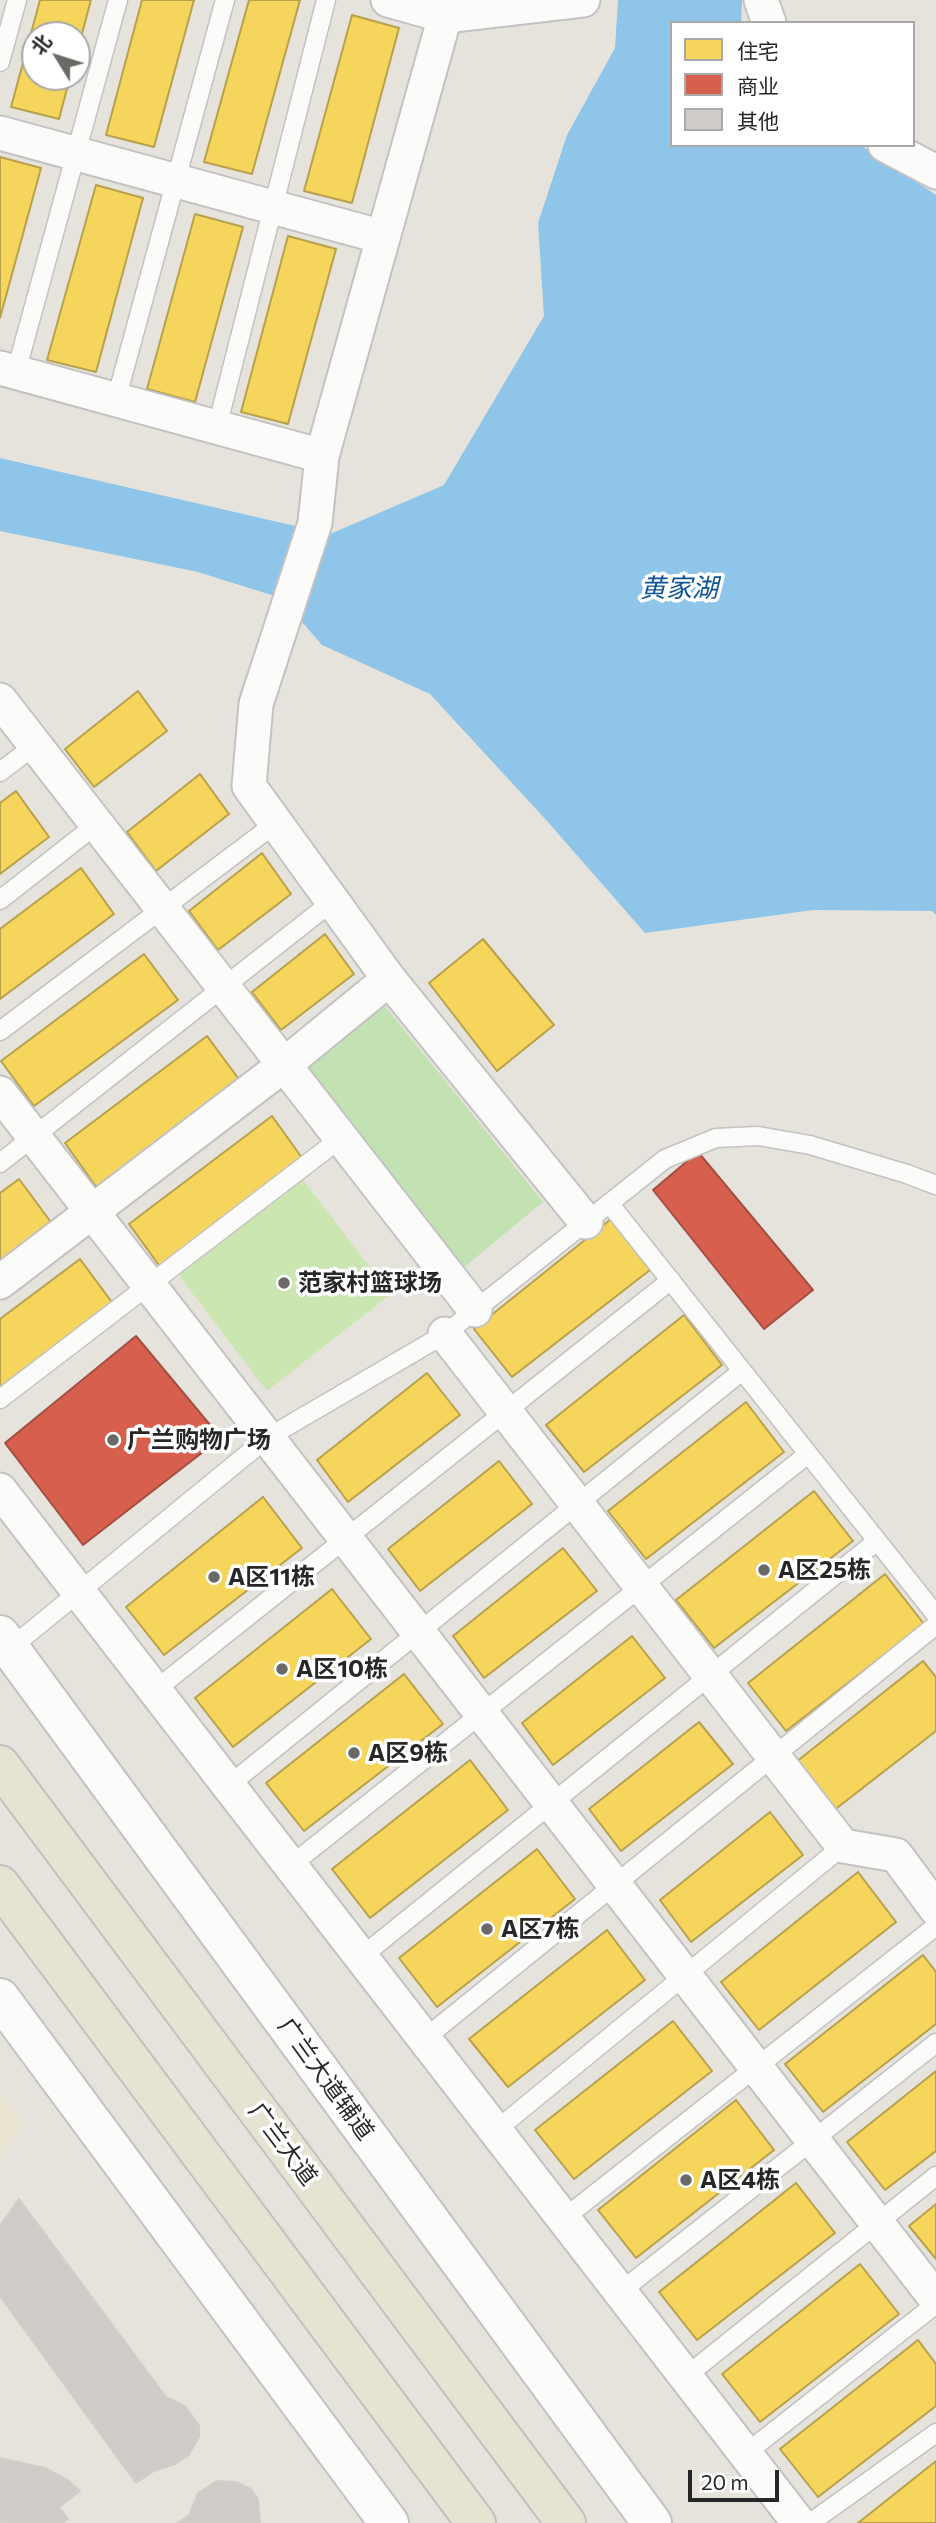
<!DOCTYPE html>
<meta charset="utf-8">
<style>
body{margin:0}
#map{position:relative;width:936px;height:2523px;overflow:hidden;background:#e6e3dc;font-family:Commissioner,"Noto Sans SC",sans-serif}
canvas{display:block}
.legend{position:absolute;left:670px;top:21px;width:245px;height:126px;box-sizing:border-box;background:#fff;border:2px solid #a9a9a9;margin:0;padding:9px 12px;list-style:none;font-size:21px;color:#272727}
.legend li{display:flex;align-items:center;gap:14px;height:35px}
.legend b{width:35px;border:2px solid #a9a9a9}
.north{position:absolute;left:21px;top:21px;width:70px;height:70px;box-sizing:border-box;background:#fff;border:2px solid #a9a9a9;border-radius:50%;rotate:308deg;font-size:19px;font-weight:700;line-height:28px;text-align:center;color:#272727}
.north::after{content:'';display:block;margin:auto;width:24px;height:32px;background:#6a6966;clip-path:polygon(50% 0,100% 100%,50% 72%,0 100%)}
.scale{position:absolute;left:688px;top:2470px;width:91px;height:32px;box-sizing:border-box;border:4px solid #272727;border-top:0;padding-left:9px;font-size:21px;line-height:24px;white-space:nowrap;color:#272727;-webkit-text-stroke:5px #fff;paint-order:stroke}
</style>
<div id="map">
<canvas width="936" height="2523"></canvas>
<ul class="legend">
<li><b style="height:19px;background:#f6d55c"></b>住宅</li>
<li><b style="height:19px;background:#d6604d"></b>商业</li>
<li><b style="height:19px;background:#cfccc7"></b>其他</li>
</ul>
<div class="north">北</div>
<div class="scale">20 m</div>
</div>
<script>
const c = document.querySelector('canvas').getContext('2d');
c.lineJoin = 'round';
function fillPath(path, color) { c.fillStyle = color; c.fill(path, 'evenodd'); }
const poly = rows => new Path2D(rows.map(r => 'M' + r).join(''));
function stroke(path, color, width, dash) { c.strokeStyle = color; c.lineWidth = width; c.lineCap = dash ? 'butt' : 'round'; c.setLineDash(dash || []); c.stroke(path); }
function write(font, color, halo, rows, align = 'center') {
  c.font = font + ' Commissioner,"Noto Sans SC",sans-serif'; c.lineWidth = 7; c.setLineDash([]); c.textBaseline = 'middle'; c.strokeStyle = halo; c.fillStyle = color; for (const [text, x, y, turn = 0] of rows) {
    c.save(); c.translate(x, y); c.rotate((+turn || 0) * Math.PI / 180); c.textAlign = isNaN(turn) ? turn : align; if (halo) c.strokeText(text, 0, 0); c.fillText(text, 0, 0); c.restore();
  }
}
const education = poly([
 [0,2091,24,2123,0,2160]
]);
const green = poly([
 [384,1005,543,1202,457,1273,303,1073]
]);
const pitch = poly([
 [299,1175,391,1294,267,1391,176,1272]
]);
const water = poly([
 [618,0,742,0,741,23,672,23,672,145,860,145,936,195,936,915,932,911,813,910,645,933,547,821,430,694,322,645,281,598,198,572,0,531,0,458,330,534,444,485,544,316,538,223,567,135,615,48]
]);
const homes = poly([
 [40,0,91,0,77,52,77,35,35,35,35,77,70,77,59,119,11,107,40,0],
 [142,0,194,0,154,147,106,135,142,0],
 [249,0,300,0,252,174,204,162,249,0],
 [352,15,399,28,352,203,304,191,352,15],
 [0,157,41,168,0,318,0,157],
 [96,185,143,198,96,372,47,360,96,185],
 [195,214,243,227,195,402,147,389,195,214],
 [288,236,336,249,288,424,241,412,288,236],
 [138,691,167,731,94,787,65,749,138,691],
 [200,774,229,814,156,871,127,832,200,774],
 [16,791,49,837,0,874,0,803,16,791],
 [262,853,291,894,218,950,189,911,262,853],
 [81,868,114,914,0,999,0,929,81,868],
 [325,934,354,974,281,1030,252,992,325,934],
 [483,939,554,1025,497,1071,429,983,483,939],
 [144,954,178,1000,34,1106,1,1061,144,954],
 [207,1036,241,1082,97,1188,65,1143,207,1036],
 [272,1116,305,1162,161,1268,129,1224,272,1116],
 [19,1179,53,1225,0,1264,0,1193,19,1179],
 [611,1219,650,1270,512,1377,474,1329,611,1219],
 [80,1259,114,1305,0,1389,0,1319,80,1259],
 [684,1315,722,1365,584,1472,546,1425,684,1315],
 [427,1373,460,1415,348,1502,317,1460,427,1373],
 [746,1402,784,1452,646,1559,608,1511,746,1402],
 [499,1461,532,1504,420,1591,388,1549,499,1461],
 [814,1491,853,1541,714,1648,676,1600,814,1491],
 [263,1497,302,1548,164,1655,126,1607,263,1497],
 [563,1548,597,1591,484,1678,453,1636,563,1548],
 [885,1574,924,1624,786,1731,748,1683,885,1574],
 [332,1589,371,1639,233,1747,195,1698,332,1589],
 [632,1636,665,1678,553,1765,522,1723,632,1636],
 [923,1661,936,1677,936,1731,824,1818,786,1770,923,1661],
 [404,1674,443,1724,304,1831,266,1783,404,1674],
 [699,1722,733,1764,621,1851,589,1809,699,1722],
 [470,1760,508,1810,370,1918,332,1869,470,1760],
 [770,1812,803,1855,691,1942,660,1900,770,1812],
 [537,1849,575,1899,437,2007,399,1958,537,1849],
 [858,1872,896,1922,759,2030,721,1982,858,1872],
 [607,1930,645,1980,508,2087,469,2039,607,1930],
 [923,1955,936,1972,936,2024,823,2112,785,2064,923,1955],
 [673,2021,712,2071,574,2179,535,2130,673,2021],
 [936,2071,936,2151,885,2190,847,2142,936,2071],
 [736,2100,774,2150,636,2258,598,2210,736,2100],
 [796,2183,835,2233,697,2340,659,2292,796,2183],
 [936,2204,936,2259,909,2226,936,2204],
 [860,2264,899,2314,760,2422,722,2374,860,2264],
 [918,2340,936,2364,936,2406,818,2497,780,2449,918,2340],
 [936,2461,936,2523,858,2523,936,2461]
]);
const shops = poly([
 [698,1152,813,1290,764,1329,653,1190,698,1152],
 [136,1336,221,1438,83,1545,5,1443,136,1336]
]);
const building = poly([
 [19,2199,166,2397,185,2406,199,2425,199,2437,188,2456,175,2464,154,2471,136,2483,0,2296,0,2226,19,2199],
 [0,2458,45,2468,69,2481,80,2491,59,2507,68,2519,62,2523,0,2523,0,2458],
 [217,2481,236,2482,251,2489,258,2499,260,2523,177,2523,189,2515,198,2493,217,2481]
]);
const lane = poly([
 [0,62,17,0],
 [16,372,118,0],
 [116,400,225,0],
 [217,427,326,0],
 [0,772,35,745],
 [0,900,97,824],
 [0,1031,276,823],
 [0,1163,333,901],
 [609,1203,936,1615],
 [0,1399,341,1138],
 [7,1651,267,1438,445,1334,665,1159,716,1138,758,1136,810,1145,907,1174,936,1185],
 [154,1691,671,1280],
 [228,1786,742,1371],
 [290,1866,808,1454],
 [361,1957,877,1541],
 [424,2039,936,1625],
 [495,2131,843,1846],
 [563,2219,936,1926],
 [620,2292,936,2043],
 [685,2377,936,2176],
 [745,2454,936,2304],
 [810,2523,936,2433]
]);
const street = poly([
 [442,0,445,16,583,0],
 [761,0,769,23],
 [0,133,383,237],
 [885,145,936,172],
 [0,368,322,456,445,16,388,0],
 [322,456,315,523,256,704,249,786,389,979,586,1222],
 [0,700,475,1310],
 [0,1093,936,2299],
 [0,1282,284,1065,389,979],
 [445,1334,843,1846,896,1855,936,1909],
 [0,1490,799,2523]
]);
const secondary = poly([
 [0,1635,652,2523],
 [0,1998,389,2523]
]);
const primary = poly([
 [0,1765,566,2523],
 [0,1885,476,2523]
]);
const markers = [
 [284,1283,7,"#6a6966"],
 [113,1440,7,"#6a6966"],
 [764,1570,7,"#6a6966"],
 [214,1577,7,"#6a6966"],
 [282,1669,7,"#6a6966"],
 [354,1753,7,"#6a6966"],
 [487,1929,7,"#6a6966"],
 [686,2180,7,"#6a6966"]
];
const poiNames = [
 ["范家村篮球场",298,1283],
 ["广兰购物广场",127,1440],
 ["A区25栋",778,1570],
 ["A区11栋",228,1577],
 ["A区10栋",296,1669],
 ["A区9栋",368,1753],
 ["A区7栋",501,1929],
 ["A区4栋",700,2180]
];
const streetNames = [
 ["广兰大道辅道",326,2079,54],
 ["广兰大道",283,2144,53]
];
const waterNames = [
 ["黄家湖",679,588]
];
fillPath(education, '#e9e4d0');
fillPath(green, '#c2e2b4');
fillPath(pitch, '#cce6b2');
fillPath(water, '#8fc5e8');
fillPath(homes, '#f6d55c');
stroke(homes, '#b8a14c', 2);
fillPath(shops, '#d6604d');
stroke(shops, '#a24f42', 2);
fillPath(building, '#cfccc7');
stroke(building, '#d1cec8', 2);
stroke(lane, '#c3c2c2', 21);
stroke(street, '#c3c2c2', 37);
stroke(secondary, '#c3c2c2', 42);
stroke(primary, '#c3c1bf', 42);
stroke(lane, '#fbfbfa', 18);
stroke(street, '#fbfbfa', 33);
stroke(secondary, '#fbfbfa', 38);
stroke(primary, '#e5e3d2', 38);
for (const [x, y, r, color] of markers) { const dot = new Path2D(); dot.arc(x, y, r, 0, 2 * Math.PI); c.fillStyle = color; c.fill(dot); stroke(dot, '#fff', 2.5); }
write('bold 24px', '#272727', '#fff', poiNames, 'left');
write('24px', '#272727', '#fff', streetNames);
write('italic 26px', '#0e5494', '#fff', waterNames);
</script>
